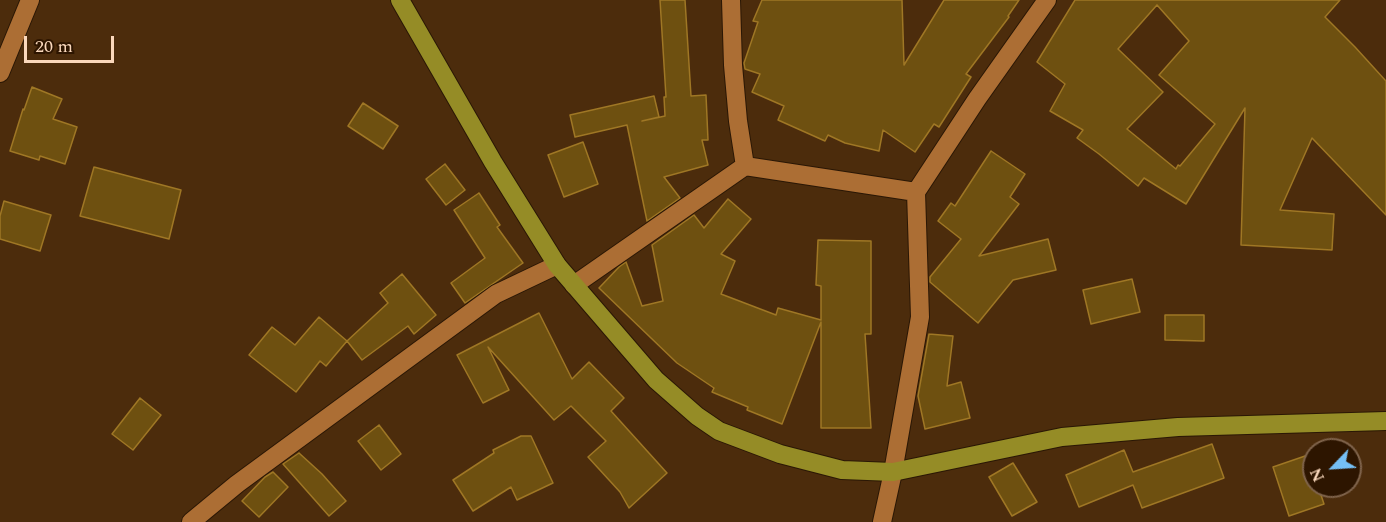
<!DOCTYPE html>
<style>
body{margin:0}
#map{position:relative;width:1386px;height:522px;overflow:hidden;background:#4c2c0c;font-family:Spectral,serif}
canvas{display:block}
.north{position:absolute;left:1302px;top:438px;width:60px;height:60px;box-sizing:border-box;background:#2d1500;border:2px solid #7f634b;border-radius:50%;rotate:245deg;font-size:16px;font-weight:700;line-height:24px;text-align:center;color:#fad8bc}
.north::after{content:'';display:block;margin:auto;width:21px;height:27px;background:#75c0f6;clip-path:polygon(50% 0,100% 100%,50% 72%,0 100%)}
.scale{position:absolute;left:24px;top:36px;width:90px;height:27px;box-sizing:border-box;border:3px solid #fad8bc;border-top:0;padding-left:8px;font-size:18px;line-height:21px;white-space:nowrap;color:#fad8bc;-webkit-text-stroke:4px #2d1500;paint-order:stroke}
</style>
<div id="map">
<canvas width="1386" height="522"></canvas>
<div class="north">N</div>
<div class="scale">20 m</div>
</div>
<script>
const c = document.querySelector('canvas').getContext('2d');
c.lineJoin = 'round';
function fillPath(path, color) { c.fillStyle = color; c.fill(path, 'evenodd'); }
const poly = rows => new Path2D(rows.map(r => 'M' + r).join(''));
function stroke(path, color, width, dash) { c.strokeStyle = color; c.lineWidth = width; c.lineCap = dash ? 'butt' : 'round'; c.setLineDash(dash || []); c.stroke(path); }
const building = poly([
 [660,0,685,0,691,96,706,95,708,140,702,140,708,165,664,177,680,198,647,221,627,125,575,137,570,115,654,96,659,117,642,121,665,116,664,97,666,97,660,0],
 [762,0,902,0,904,65,944,0,1019,0,1008,16,1009,17,966,74,971,77,939,127,934,124,915,152,883,130,879,151,845,143,828,135,825,141,778,120,784,106,752,92,760,74,745,69,744,63,758,22,753,21,762,0],
 [1075,0,1340,0,1325,17,1355,47,1386,81,1386,215,1312,138,1280,210,1334,214,1332,250,1241,245,1245,108,1186,204,1144,178,1138,186,1099,154,1077,138,1083,130,1050,111,1065,84,1037,62,1075,0],
 [1157,5,1189,41,1159,75,1215,124,1180,166,1178,165,1176,169,1127,129,1163,92,1118,49,1157,5],
 [32,87,62,99,53,119,77,127,65,164,40,156,39,160,10,151,23,109,24,110,32,87],
 [363,103,398,126,383,149,348,126,363,103],
 [583,142,598,184,564,197,548,155,583,142],
 [991,151,1025,174,1010,197,1019,204,979,256,1048,239,1056,270,1013,280,978,323,930,282,930,277,961,239,938,221,951,203,955,206,991,151],
 [445,164,465,190,446,205,426,179,445,164],
 [94,167,181,190,169,239,80,216,94,167],
 [479,193,500,225,497,227,523,263,465,303,451,283,485,258,454,210,479,193],
 [728,199,751,219,721,254,735,261,721,294,776,315,778,308,821,320,821,286,816,285,818,240,871,241,871,334,865,334,871,428,821,428,821,322,782,424,747,410,748,407,712,392,714,388,677,363,599,288,619,267,626,262,642,306,663,301,652,245,694,215,704,228,728,199],
 [4,201,51,215,40,251,0,239,0,216,4,201],
 [402,274,436,315,414,334,408,326,362,360,347,341,388,303,380,293,402,274],
 [1132,279,1140,312,1091,324,1083,290,1132,279],
 [539,313,572,379,589,362,624,398,611,411,667,473,629,508,620,492,588,457,606,441,571,406,554,420,488,347,509,390,483,403,457,355,539,313],
 [1165,315,1204,315,1204,341,1165,340,1165,315],
 [319,317,347,341,326,366,320,361,296,392,249,355,272,327,295,345,319,317],
 [929,334,953,336,947,386,961,382,970,418,925,429,918,396,929,334],
 [140,398,161,415,133,450,112,434,140,398],
 [379,425,401,454,381,470,358,441,379,425],
 [521,436,531,436,553,483,517,500,511,487,473,511,453,480,494,453,493,450,521,436],
 [1212,444,1224,478,1142,508,1133,485,1079,507,1066,475,1124,450,1133,472,1212,444],
 [299,453,322,474,346,501,329,516,283,464,299,453],
 [1308,455,1314,474,1314,486,1318,486,1324,504,1289,516,1273,467,1308,455],
 [1013,463,1037,502,1012,516,989,477,1013,463],
 [273,472,288,487,259,517,242,501,265,477,273,472]
]);
const minor = poly([
 [731,0,733,65,738,121,745,166,916,192],
 [0,73,30,0],
 [574,285,745,166],
 [191,522,237,484,496,294,557,265],
 [882,522,893,472,920,317,916,192,977,99,1047,0]
]);
const major = poly([
 [400,0,493,162,557,265,656,380,697,416,719,431,780,454,842,470,893,472,1062,437,1178,427,1386,421]
]);
fillPath(building, '#6e5010');
stroke(building, '#9f7725', 1.5);
stroke(minor, '#2a1705', 20);
stroke(major, '#2a1705', 20);
stroke(minor, '#ac6e34', 18);
stroke(major, '#958c26', 18);
</script>
